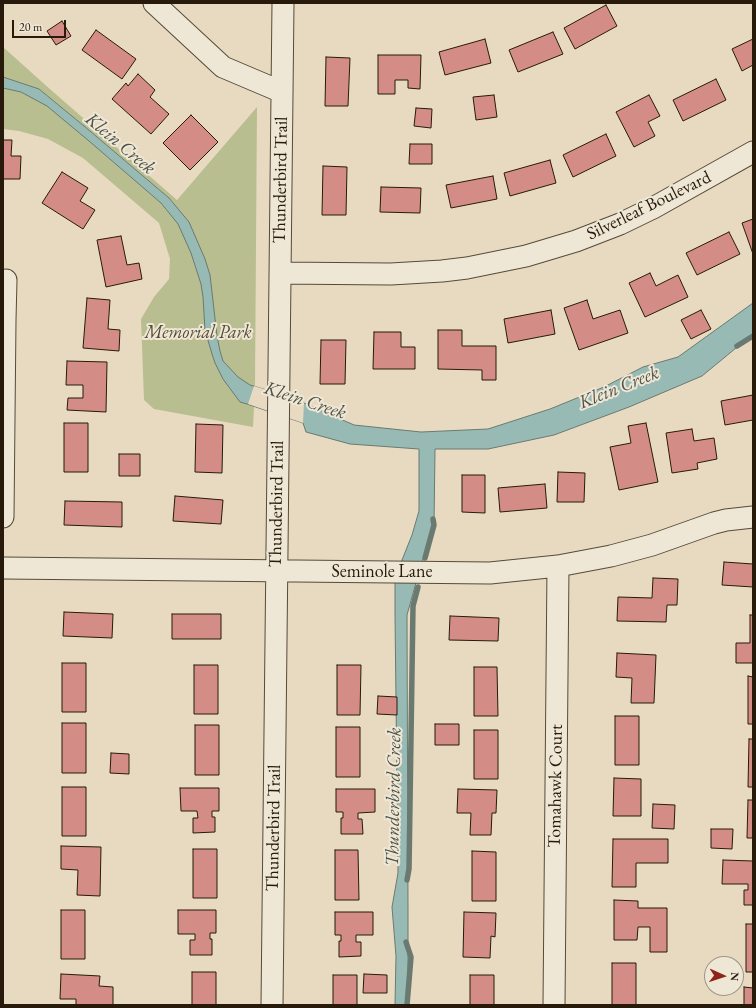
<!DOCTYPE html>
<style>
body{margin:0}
#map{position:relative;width:756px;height:1008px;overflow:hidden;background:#e7dac0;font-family:"EB Garamond",serif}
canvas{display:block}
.frame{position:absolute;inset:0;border:4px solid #271a0b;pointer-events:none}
.north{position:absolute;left:704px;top:956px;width:40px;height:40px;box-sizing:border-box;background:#efe7d6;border:1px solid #9f9585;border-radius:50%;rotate:93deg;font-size:11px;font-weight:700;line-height:16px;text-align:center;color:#271a0b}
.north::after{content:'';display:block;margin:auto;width:14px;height:18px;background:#8f2418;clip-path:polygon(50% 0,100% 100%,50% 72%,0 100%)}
.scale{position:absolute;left:12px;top:20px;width:54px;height:18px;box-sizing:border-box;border:2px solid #271a0b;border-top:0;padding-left:5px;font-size:12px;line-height:14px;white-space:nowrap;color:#271a0b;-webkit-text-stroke:3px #efe7d6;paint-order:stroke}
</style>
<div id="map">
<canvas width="756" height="1008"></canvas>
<div class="frame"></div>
<div class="north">N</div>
<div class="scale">20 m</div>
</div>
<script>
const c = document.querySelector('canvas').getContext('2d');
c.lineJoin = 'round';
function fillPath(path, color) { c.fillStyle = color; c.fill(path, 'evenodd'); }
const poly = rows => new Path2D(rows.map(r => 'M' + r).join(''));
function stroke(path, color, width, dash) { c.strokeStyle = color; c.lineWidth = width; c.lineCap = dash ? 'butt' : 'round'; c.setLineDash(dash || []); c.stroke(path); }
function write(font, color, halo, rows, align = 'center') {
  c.font = font + ' "EB Garamond",serif'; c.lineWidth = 4; c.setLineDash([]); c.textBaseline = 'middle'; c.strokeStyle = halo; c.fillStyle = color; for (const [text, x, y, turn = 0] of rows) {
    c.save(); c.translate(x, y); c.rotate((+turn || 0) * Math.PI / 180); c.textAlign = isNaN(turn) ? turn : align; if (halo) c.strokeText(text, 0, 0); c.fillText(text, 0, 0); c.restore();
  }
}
const green = poly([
 [3,47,51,90,177,200,257,107,255,385,253,427,154,409,144,400,141,319,154,297,169,279,170,259,159,223,83,158,48,139,19,131,3,129,3,88,21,92,47,105,136,181,161,203,167,211,174,204,169,198,84,126,39,89,3,77]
]);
const water = poly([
 [3,77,39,89,84,126,169,198,189,222,205,259,210,275,217,336,220,351,223,361,238,377,250,385,280,394,304,403,354,425,421,432,488,429,550,409,604,387,643,367,678,357,753,303,753,334,702,376,629,407,554,435,488,449,435,449,434,525,419,572,407,615,408,908,408,1005,395,1005,396,956,392,907,398,873,395,615,395,583,402,560,412,535,419,511,419,449,350,444,306,432,303,423,247,404,240,402,223,379,215,363,212,354,205,330,203,297,201,284,191,253,178,224,161,203,89,141,47,106,21,92,3,88,3,77]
]);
const pier = poly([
 [254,386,280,394,304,403,303,423,248,404]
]);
const stream = poly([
 [737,346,753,336],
 [425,558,434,525,433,519],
 [407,880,409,869,413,606,418,587],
 [406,942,411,957,407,1005]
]);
const building = poly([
 [606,5,617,26,575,49,564,28,606,5],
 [62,21,71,36,56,45,47,31,62,21],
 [96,30,136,59,122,79,82,50,96,30],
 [553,32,563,54,518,72,509,50,553,32],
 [485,39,491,63,445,75,439,52,485,39],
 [753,39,753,65,742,71,732,49,753,39],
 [378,55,421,55,420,89,408,88,408,80,395,80,395,94,378,94,378,55],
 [326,57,350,58,348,106,325,106,326,57],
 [138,74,155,90,150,97,169,114,151,134,112,99,126,83,128,86,138,74],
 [716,79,726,100,683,121,673,100,716,79],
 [494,95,497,117,476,120,473,97,494,95],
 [649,95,660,116,648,122,655,136,634,147,616,112,649,95],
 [416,108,432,109,431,128,414,126,416,108],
 [191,115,218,142,190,170,163,143,191,115],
 [606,134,616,156,573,177,563,155,606,134],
 [3,140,12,140,11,156,21,156,20,179,3,179,3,140],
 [410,144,432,144,432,164,409,164,410,144],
 [550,160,556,183,510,196,504,173,550,160],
 [323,166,347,167,346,215,322,215,323,166],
 [62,172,88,188,80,201,95,210,83,229,42,203,62,172],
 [493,176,497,199,451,208,446,185,493,176],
 [381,187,421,188,420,213,380,212,381,187],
 [753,219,753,254,742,223,753,219],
 [729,232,740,254,697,275,686,253,729,232],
 [121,236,127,265,139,263,142,279,106,287,97,240,121,236],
 [650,273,656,286,678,275,688,297,645,317,629,283,650,273],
 [87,298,110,300,108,329,120,330,119,351,83,348,87,298],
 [587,300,593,319,620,310,628,333,579,350,564,308,587,300],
 [551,310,555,334,508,343,504,319,551,310],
 [701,310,711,329,691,339,681,320,701,310],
 [438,330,462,330,462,346,496,346,496,380,482,380,482,370,438,369,438,330],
 [374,332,401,332,401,347,415,347,415,369,373,369,374,332],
 [321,340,346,340,345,384,320,384,321,340],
 [67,361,107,362,106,412,67,410,68,398,83,398,83,385,66,385,67,361],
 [753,395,753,420,725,425,721,401,753,395],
 [64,423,88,423,88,472,64,472,64,423],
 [646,423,658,482,619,490,610,447,631,443,628,426,646,423],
 [196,424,223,425,222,473,195,472,196,424],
 [692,429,694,441,714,438,717,459,697,463,698,469,672,473,666,433,692,429],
 [119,454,140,454,140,476,119,476,119,454],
 [558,472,585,473,584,502,557,502,558,472],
 [462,475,485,475,485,513,462,512,462,475],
 [545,484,547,508,500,512,498,488,545,484],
 [175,496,223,500,221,524,173,521,175,496],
 [65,501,122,502,122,527,64,525,65,501],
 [724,562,753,564,753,587,722,585,724,562],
 [653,578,678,579,677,605,667,605,666,622,617,621,618,597,652,598,653,578],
 [64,612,113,614,112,638,63,636,64,612],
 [172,614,221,614,221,639,172,639,172,614],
 [750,615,753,615,753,663,736,663,736,643,750,643,750,615],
 [450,616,499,618,498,641,449,640,450,616],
 [617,653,656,655,654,703,631,703,632,678,616,677,617,653],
 [62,663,86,663,86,712,62,712,62,663],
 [194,665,218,665,218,714,194,714,194,665],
 [337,665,361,665,360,715,337,715,337,665],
 [474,667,497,667,498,716,474,716,474,667],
 [748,676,753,677,753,724,748,724,748,676],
 [378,696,397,697,397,715,377,714,378,696],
 [615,716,639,716,639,765,615,765,615,716],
 [62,723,86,723,86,773,62,773,62,723],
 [435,724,459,724,459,745,435,745,435,724],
 [195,725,219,725,219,775,195,775,195,725],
 [336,727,360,727,360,777,336,777,336,727],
 [474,730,498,730,498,779,474,779,474,730],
 [749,739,753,739,753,787,748,787,749,739],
 [111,753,129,754,129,774,110,773,111,753],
 [614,778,641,779,641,816,613,816,614,778],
 [62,787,86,787,86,836,62,836,62,787],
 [180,788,219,788,219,811,212,811,212,817,215,817,215,832,193,833,193,818,198,818,197,811,181,811,180,788],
 [336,789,375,789,375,812,358,813,358,819,362,819,363,834,341,834,341,818,343,818,343,812,336,812,336,789],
 [458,789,497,790,496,813,492,813,491,835,470,835,471,813,457,813,458,789],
 [748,800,753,800,753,838,747,838,748,800],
 [653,804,675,805,674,829,652,828,653,804],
 [711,829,733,829,732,849,711,848,711,829],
 [613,839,668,839,668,863,636,863,636,887,612,887,613,839],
 [61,846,101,847,100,896,77,895,78,870,61,869,61,846],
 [193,849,217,849,217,898,193,898,193,849],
 [335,850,358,850,359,900,335,900,335,850],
 [472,851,496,852,496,901,472,901,472,851],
 [723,860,753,861,753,905,744,905,744,890,748,890,748,884,722,884,723,860],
 [614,900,638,901,638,908,667,908,667,952,650,952,650,927,638,927,637,940,614,940,614,900],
 [61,910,85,910,85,959,61,959,61,910],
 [178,910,216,910,216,933,210,933,210,939,212,939,212,955,190,955,190,940,195,940,195,934,178,934,178,910],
 [335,912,373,912,373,935,356,935,356,942,361,942,361,956,339,957,339,941,341,941,341,935,335,935,335,912],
 [464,912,496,913,495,937,491,936,490,958,463,957,464,912],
 [746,924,753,924,753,972,746,972,746,924],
 [612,963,636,963,636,1005,612,1005,612,963],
 [192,972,216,972,216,1005,192,1005,192,972],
 [61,974,100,976,99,986,113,987,113,1005,76,1005,76,999,60,999,61,974],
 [364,974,387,975,387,993,363,993,364,974],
 [333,975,357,975,357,1005,333,1005,333,975],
 [470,975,494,975,494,1005,470,1005,470,975],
 [744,987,753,988,753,1005,744,1005,744,987]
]);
const street = poly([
 [154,3,223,67,282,92],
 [280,273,391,274,442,271,467,268,526,256,576,241,620,224,653,208,753,152],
 [3,517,5,320,6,280],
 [3,568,490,573,558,566,611,556,652,545,714,523,726,520,753,517],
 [272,1005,283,3],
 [554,1005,558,566]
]);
const streetNames = [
 ["Thunderbird Trail",281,180,-89],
 ["Silverleaf Boulevard",649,206,-26],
 ["Thunderbird Trail",277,504,-89],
 ["Seminole Lane",382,572],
 ["Tomahawk Court",556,786,-89],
 ["Thunderbird Trail",274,828,-89]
];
const parkNames = [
 ["Memorial Park",198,333]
];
const waterNames = [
 ["Klein Creek",120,144,40],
 ["Klein Creek",619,388,-22],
 ["Klein Creek",305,401,18],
 ["Thunderbird Creek",394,797,-89]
];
fillPath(green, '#b9be90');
fillPath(water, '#97bab4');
stroke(water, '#6a7a70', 1);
fillPath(pier, '#e7dac0');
stroke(stream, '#6a7a70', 5.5);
fillPath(building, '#d38d86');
stroke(building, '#271a0b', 1);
stroke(street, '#574a38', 23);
stroke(street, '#efe7d6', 21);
write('18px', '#271a0b', '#efe7d6', streetNames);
write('italic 18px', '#534b33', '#efe7d6', parkNames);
write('italic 19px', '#4e5246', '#efe7d6', waterNames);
</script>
